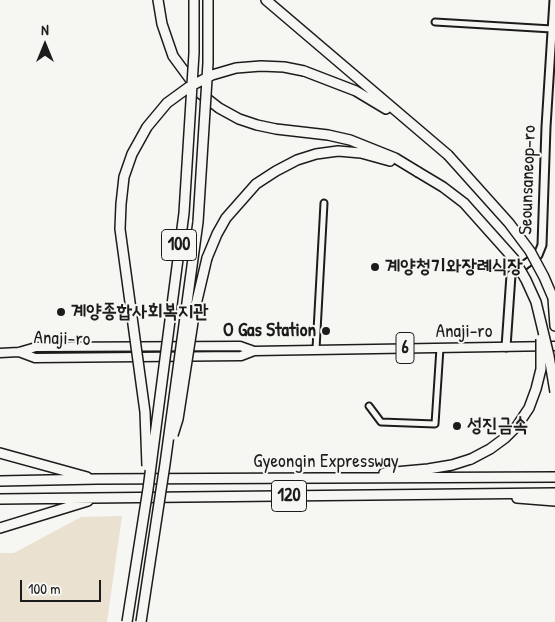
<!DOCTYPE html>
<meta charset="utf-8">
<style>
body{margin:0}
#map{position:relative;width:555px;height:622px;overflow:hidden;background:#f6f6f2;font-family:"Patrick Hand",sans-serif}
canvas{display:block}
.north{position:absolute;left:20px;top:20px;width:50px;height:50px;-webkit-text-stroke:4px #f6f6f2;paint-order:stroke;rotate:0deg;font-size:14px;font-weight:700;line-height:20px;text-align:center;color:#1c1c1c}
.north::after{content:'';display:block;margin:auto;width:18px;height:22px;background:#1c1c1c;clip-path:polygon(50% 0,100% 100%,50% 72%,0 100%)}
.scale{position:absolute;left:20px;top:580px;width:81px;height:22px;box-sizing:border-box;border:2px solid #1c1c1c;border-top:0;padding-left:6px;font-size:15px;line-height:18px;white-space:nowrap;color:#1c1c1c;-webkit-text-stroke:4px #f6f6f2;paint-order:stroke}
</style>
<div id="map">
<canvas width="555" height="622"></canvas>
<div class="north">N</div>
<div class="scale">100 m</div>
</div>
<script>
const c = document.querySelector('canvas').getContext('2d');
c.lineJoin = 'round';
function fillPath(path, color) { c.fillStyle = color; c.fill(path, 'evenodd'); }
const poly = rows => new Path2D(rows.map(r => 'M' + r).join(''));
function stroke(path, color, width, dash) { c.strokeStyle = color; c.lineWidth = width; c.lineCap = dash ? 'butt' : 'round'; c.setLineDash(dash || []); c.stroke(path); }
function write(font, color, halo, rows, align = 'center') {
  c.font = font + ' "Patrick Hand","Poor Story",sans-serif'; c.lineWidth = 4; c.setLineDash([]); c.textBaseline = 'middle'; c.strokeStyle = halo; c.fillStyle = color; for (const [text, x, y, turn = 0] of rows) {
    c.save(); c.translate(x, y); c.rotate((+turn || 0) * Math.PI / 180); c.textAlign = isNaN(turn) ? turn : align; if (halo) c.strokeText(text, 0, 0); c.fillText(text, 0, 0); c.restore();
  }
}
const built = poly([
 [122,516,107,622,0,622,0,553,14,553,81,517]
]);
const street = poly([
 [435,22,552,29],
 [316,349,324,203],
 [369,406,381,422,435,424,440,348]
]);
const secondary = poly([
 [506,347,511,275,538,255,542,245,546,127,554,0]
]);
const primary = poly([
 [19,352,35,358,241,356,254,351,555,346],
 [0,353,19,352,36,347,240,346,254,351]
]);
const highway = poly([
 [158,0,162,24,173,56,201,94,219,108,239,119,257,125,276,129,328,135,350,140,395,158,418,172],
 [266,0,448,155],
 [304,71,356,91,386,109],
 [207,258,217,234,226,218,256,184,276,171,297,160,316,154,338,151,361,153,390,161],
 [553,298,555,326],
 [0,453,87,477],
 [384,473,428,469,452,465,471,459],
 [0,481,97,479,555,477],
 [517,498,555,501],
 [0,499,555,493],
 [0,528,88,501]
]);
const highwayBridge = poly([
 [448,155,509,223,530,251,544,277,553,298],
 [418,172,443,187,464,203,514,259,526,280,536,302,549,356,555,392],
 [173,435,178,419,195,309,207,258],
 [471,459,490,449,505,438,517,426,529,408,536,389,541,369,541,339],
 [147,466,145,412,120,229,121,204,124,177,132,154,147,127,167,103,189,87,212,75,236,68,261,66,284,67,304,71],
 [127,622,148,489,184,213,194,53,194,0],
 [141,622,165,464,198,222,208,63,208,0]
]);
const markers = [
 [375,267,5,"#1c1c1c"],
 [61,312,5,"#1c1c1c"],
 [326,331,5,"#1c1c1c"],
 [457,426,5,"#1c1c1c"]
];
const shields = [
 [179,245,35],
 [405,348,18],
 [289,496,35]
];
const shieldNames = [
 ["100",179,245],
 ["6",405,348],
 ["120",289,496]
];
const streetNames = [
 ["Seounsaneop-ro",528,180,-88],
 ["Anaji-ro",464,332],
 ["Anaji-ro",62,339,2],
 ["Gyeongin Expressway",326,462]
];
const poiNames = [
 ["계양청기와장례식장",385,267],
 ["계양종합사회복지관",71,312],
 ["O Gas Station",316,331,"right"],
 ["성진금속",467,426]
];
fillPath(built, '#ebe1d1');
stroke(street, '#1c1c1c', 9);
stroke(secondary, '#1c1c1c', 11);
stroke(primary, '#1c1c1c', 11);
stroke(highway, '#1c1c1c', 12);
stroke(street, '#f6f6f2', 5);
stroke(secondary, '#f6f6f2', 7);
stroke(primary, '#f6f6f2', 8);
stroke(highway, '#f6f6f2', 9);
stroke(highwayBridge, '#1c1c1c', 12, []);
stroke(highwayBridge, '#f6f6f2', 9);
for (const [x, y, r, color] of markers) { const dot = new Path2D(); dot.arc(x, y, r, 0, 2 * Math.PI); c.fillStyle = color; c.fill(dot); stroke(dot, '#f6f6f2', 2); }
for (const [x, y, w] of shields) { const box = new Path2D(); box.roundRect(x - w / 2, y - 15.5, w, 31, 4); c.fillStyle = '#f6f6f2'; c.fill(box); stroke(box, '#1c1c1c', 1); }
write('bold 18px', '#1c1c1c', null, shieldNames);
write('19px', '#1c1c1c', '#f6f6f2', streetNames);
write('bold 19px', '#1c1c1c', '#f6f6f2', poiNames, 'left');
</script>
